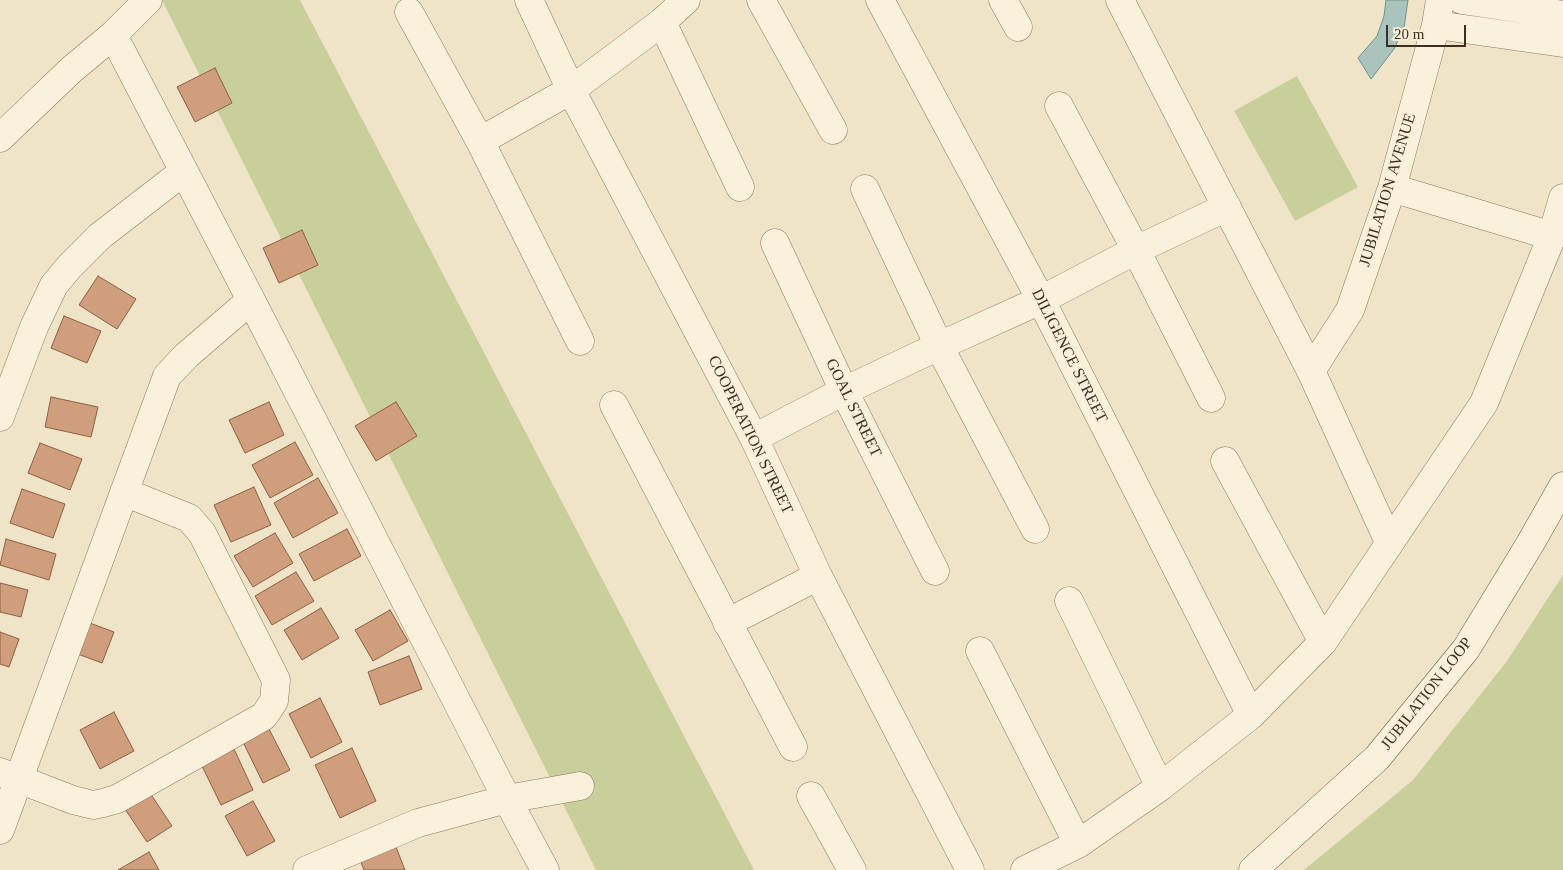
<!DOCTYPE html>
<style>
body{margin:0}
#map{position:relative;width:1563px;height:870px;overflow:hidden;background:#f0e4c8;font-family:Georgia,serif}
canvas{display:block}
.scale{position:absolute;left:1386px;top:25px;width:80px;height:22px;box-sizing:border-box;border:2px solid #3d2e20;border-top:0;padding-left:6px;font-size:15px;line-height:18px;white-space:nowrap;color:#3d2e20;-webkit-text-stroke:4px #f7eed8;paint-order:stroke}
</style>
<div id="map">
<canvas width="1563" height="870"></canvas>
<div class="scale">20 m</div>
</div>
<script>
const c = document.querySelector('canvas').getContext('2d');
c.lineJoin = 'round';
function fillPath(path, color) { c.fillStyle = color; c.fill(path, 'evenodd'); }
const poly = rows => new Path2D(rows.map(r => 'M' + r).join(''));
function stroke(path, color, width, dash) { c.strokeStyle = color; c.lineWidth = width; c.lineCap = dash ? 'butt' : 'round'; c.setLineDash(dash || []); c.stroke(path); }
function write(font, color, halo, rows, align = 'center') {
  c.font = font + ' Georgia,serif'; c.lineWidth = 4; c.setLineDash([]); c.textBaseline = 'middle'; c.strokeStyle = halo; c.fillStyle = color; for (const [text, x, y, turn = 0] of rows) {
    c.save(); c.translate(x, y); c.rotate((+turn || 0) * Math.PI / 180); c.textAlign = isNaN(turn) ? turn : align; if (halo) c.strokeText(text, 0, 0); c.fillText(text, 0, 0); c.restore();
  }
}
const green = poly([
 [162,0,300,0,754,870,596,870],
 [1297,76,1358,187,1295,221,1234,111],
 [1563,575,1563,870,1304,870,1413,780,1507,661]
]);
const water = poly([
 [1386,0,1408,0,1404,28,1394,49,1371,79,1358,58,1377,36,1384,16,1386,0]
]);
const building = poly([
 [215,68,232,103,195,122,177,87,215,68],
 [302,230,318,265,279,283,263,248,302,230],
 [98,276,136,299,117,329,79,305,98,276],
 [64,316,101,331,87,363,51,348,64,316],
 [51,397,98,407,91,437,45,427,51,397],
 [269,402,284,435,245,453,229,420,269,402],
 [396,402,417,436,376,461,355,426,396,402],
 [295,442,313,475,270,498,252,465,295,442],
 [40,443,82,459,70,490,28,473,40,443],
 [318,478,338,513,293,538,274,503,318,478],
 [254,487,271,525,231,542,214,505,254,487],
 [22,489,65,504,53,538,10,523,22,489],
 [347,529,361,556,314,581,299,554,347,529],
 [275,533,293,563,253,587,234,556,275,533],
 [6,539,56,554,49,580,0,565,6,539],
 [296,572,314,601,272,625,255,596,296,572],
 [0,583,28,590,21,617,0,612,0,583],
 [321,608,339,638,302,660,284,630,321,608],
 [390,610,408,641,373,661,355,630,390,610],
 [79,619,114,632,102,663,67,650,79,619],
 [0,632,19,639,9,667,0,664,0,632],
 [409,656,422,689,380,705,368,672,409,656],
 [320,698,342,742,311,758,289,714,320,698],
 [114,712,134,751,100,769,80,730,114,712],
 [269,729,290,770,263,783,243,742,269,729],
 [352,748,376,801,340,818,315,765,352,748],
 [234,749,253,790,221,805,201,764,234,749],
 [150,793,172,826,147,842,125,809,150,793],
 [253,801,275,841,247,856,225,816,253,801],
 [396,847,405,870,364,870,360,860,396,847],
 [149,852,159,870,118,870,149,852]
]);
const minor = poly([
 [529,0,571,90,754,438,818,576,970,870],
 [761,0,833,130],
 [880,0,1041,300,1251,715],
 [1003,0,1018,27],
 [1120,0,1311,371,1389,542],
 [1462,0,1563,15],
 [409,12,480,141,580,341],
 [662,22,740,187],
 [1436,25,1563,43],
 [113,35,251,300,507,799,545,870],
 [1059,106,1136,250,1211,398],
 [0,138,71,70,113,35,148,0],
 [480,141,571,90,662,22,686,0],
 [1392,188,1552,236],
 [865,189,939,346,1035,529],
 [775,243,844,391,935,571],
 [1311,371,1350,310,1392,188,1436,25,1440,0],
 [614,405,793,747],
 [0,417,34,327,54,285,70,266,100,236,183,172],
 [754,438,844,391,939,346,1041,300,1136,250,1227,207],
 [1225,461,1323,642],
 [1069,601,1160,787],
 [727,623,818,576],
 [980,651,1078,844],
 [0,772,73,800,93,805,103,803,117,799,264,716,274,701,276,680,202,533,189,518,124,492],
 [811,796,852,870],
 [0,830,167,376,187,355,251,300],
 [307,870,418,823,507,799,580,786],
 [1025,870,1078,844,1160,787,1251,715,1323,642,1484,403,1552,236,1563,198]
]);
const secondary = poly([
 [1253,870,1377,758,1466,649,1530,544,1563,486]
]);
const streetNames = [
 ["JUBILATION AVENUE",1388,190,-73],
 ["DILIGENCE STREET",1069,356,63],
 ["GOAL STREET",853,408,64],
 ["COOPERATION STREET",750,435,64],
 ["JUBILATION LOOP",1427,694,-52]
];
fillPath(green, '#c9cf9b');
fillPath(water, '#a9c4bc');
stroke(water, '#6f938a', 1);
fillPath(building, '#cf9f7d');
stroke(building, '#8d5f41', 1);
stroke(minor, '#8d765c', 29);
stroke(secondary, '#6f573f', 29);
stroke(minor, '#faf1dc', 28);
stroke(secondary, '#faf1dc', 28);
write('16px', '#3d2e20', '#f7eed8', streetNames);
</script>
